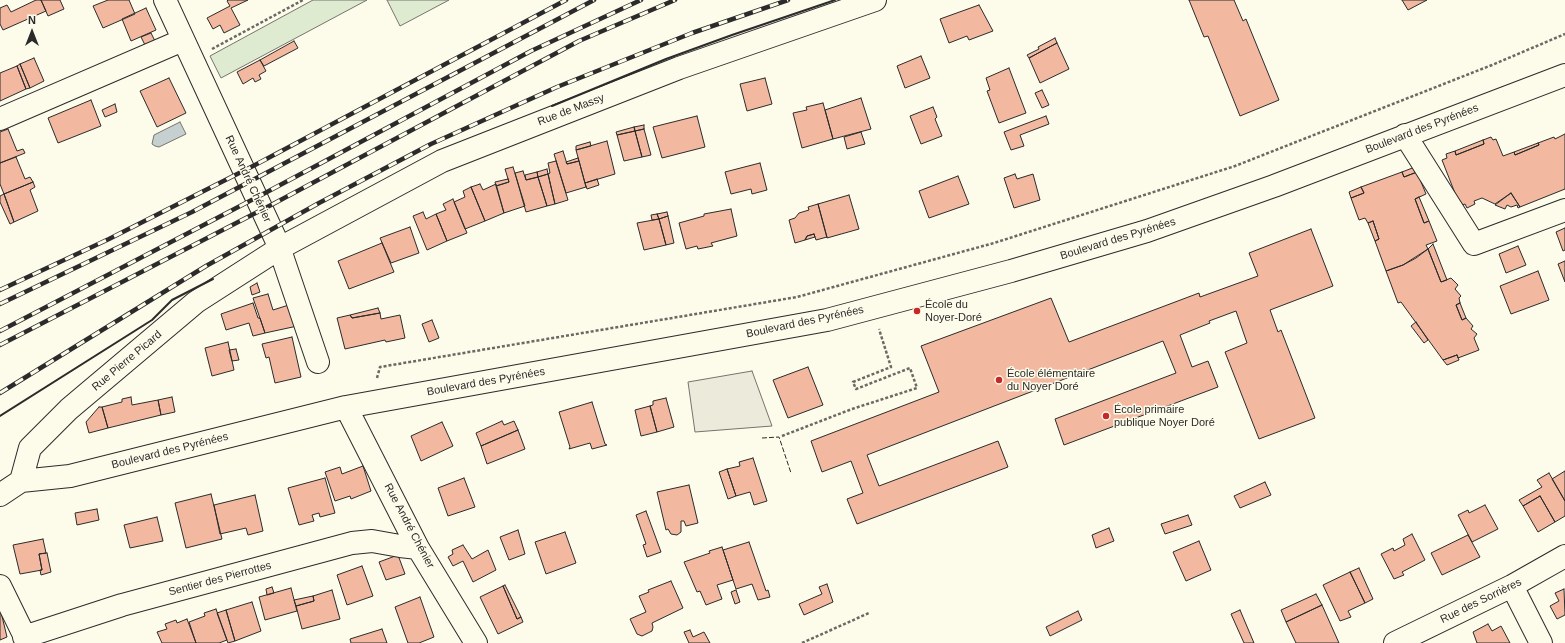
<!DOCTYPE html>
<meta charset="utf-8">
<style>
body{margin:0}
#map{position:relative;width:1565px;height:643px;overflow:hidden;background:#fdfbea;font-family:Arial,sans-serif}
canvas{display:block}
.north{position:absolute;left:12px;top:12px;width:40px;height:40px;-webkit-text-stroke:3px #fdfbea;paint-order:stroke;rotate:0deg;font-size:11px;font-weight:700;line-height:16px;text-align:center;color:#2b2b2b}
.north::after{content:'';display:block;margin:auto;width:14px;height:18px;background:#2b2b2b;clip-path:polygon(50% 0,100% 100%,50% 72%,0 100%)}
</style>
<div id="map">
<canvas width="1565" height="643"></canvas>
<div class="north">N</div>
</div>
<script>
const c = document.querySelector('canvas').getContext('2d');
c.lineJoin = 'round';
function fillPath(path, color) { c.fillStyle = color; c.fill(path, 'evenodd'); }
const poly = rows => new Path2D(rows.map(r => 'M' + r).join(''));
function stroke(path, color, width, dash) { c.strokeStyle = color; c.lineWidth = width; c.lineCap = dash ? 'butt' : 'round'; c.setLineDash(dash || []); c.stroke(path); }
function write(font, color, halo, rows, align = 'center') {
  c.font = font + ' Arial,sans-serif'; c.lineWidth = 3; c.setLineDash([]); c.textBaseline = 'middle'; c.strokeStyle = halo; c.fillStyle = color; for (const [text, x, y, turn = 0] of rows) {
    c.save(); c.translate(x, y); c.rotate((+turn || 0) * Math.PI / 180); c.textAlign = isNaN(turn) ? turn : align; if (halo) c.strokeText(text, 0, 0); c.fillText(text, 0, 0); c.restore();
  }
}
const green = poly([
 [313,0,367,0,221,78,210,56,313,0],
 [387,0,449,0,400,26,387,0]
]);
const parking = poly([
 [752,371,772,426,695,432,688,382,752,371]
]);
const water = poly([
 [180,122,186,134,159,147,155,146,152,144,154,135,180,122]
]);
const building = poly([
 [36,0,41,0,46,11,3,30,0,24,0,8,7,5,11,12,36,0],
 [41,0,60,0,64,9,48,16,41,0],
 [108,0,129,0,135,14,103,28,93,6,108,0],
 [228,0,248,0,231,8,240,25,224,33,220,25,213,29,207,18,230,6,227,1,228,0],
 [1189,0,1234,0,1243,21,1246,19,1279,100,1240,116,1208,36,1204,37,1189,0],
 [1402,0,1427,0,1408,10,1402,0],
 [979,5,993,31,969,40,967,36,949,43,940,19,979,5],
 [146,8,156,30,131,41,122,19,146,8],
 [151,33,156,43,146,47,141,37,151,33],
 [1055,38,1057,43,1029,58,1027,55,1039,49,1038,47,1055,38],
 [294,41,298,48,264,66,260,60,294,41],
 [1057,43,1069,69,1040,83,1029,58,1057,43],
 [921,56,930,78,905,88,897,66,921,56],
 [34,58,44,81,30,88,20,64,34,58],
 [260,60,266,71,259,75,261,79,255,82,253,78,243,84,237,72,260,60],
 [20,64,30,88,26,89,17,66,20,64],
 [17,66,26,89,0,101,0,73,17,66],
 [1009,68,1026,113,999,123,987,91,990,90,986,78,1009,68],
 [169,78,186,113,157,127,140,91,169,78],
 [765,78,772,104,747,111,740,84,765,78],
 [1042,90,1049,105,1042,108,1035,93,1042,90],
 [861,98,871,129,833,139,825,110,861,98],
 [91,100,101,126,58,143,48,118,91,100],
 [823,103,833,139,802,148,793,113,807,110,806,107,823,103],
 [115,104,117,112,105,117,102,110,115,104],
 [933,107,937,117,935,119,942,136,921,144,910,116,933,107],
 [697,116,705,147,662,158,653,127,697,116],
 [1046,116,1049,124,1020,135,1024,146,1011,150,1004,132,1046,116],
 [644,125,644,129,635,131,634,127,644,125],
 [634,127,635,131,617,135,616,132,634,127],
 [8,129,17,151,23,149,25,153,0,163,0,132,8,129],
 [644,129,651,155,642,157,635,131,644,129],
 [635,131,642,157,624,161,617,135,635,131],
 [861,132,865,144,847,149,844,137,861,132],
 [1565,134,1565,189,1520,207,1511,193,1495,204,1482,198,1474,201,1475,204,1467,208,1465,204,1460,206,1442,160,1447,158,1446,154,1455,151,1456,155,1484,144,1483,140,1491,137,1493,140,1496,139,1503,156,1514,152,1515,155,1539,145,1538,143,1554,137,1555,139,1565,134],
 [1483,140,1484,144,1456,155,1455,151,1483,140],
 [607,141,615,174,585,183,576,150,607,141],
 [590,142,591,146,576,150,576,146,590,142],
 [1538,143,1539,145,1515,155,1514,152,1538,143],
 [563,151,567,164,579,161,586,187,566,193,554,154,563,151],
 [16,157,25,179,30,177,33,182,4,194,0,184,0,163,16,157],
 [578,158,579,161,567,164,566,162,578,158],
 [556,161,568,200,555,204,548,174,550,173,548,163,556,161],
 [760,163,767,190,752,194,751,189,731,194,725,172,760,163],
 [513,167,525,206,504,213,496,186,509,182,505,169,513,167],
 [1415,167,1417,172,1404,177,1402,172,1415,167],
 [547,169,548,174,538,177,537,172,547,169],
 [523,171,526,180,538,177,547,206,526,212,515,173,523,171],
 [537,172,538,177,526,180,525,175,537,172],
 [1402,172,1404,177,1417,172,1426,194,1415,199,1424,223,1429,221,1437,241,1426,245,1428,249,1416,258,1403,265,1386,271,1375,241,1379,239,1373,221,1368,223,1365,218,1359,220,1351,198,1364,193,1361,187,1402,172],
 [548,174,555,204,547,206,538,177,548,174],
 [1015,174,1017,179,1033,174,1040,200,1014,208,1004,178,1015,174],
 [958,176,969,204,929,218,919,191,958,176],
 [508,179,509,182,496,186,495,182,508,179],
 [597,179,599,185,587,189,585,183,597,179],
 [33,182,35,187,30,190,38,211,14,222,4,194,33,182],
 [480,184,483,190,496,184,504,213,485,221,471,187,480,184],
 [471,187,485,221,465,229,454,202,465,197,463,191,471,187],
 [1361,187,1364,193,1351,198,1349,192,1361,187],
 [1511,193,1520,207,1518,208,1517,205,1511,207,1507,205,1505,209,1495,205,1511,193],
 [4,194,14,222,10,224,0,202,0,196,4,194],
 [849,195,859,229,827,238,818,204,849,195],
 [1419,197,1429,221,1424,223,1415,199,1419,197],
 [453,199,467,233,447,241,436,214,446,210,443,204,453,199],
 [818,204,827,237,816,240,814,234,807,236,805,240,795,243,789,220,795,218,799,213,809,210,808,207,818,204],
 [731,209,737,236,711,243,713,246,698,249,697,246,686,249,679,223,704,216,704,214,731,209],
 [423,212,426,219,436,214,447,241,427,250,413,216,423,212],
 [667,212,668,216,659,219,657,214,667,212],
 [657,214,659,219,652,220,651,215,657,214],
 [668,216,674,243,666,245,659,219,668,216],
 [659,219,666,245,644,250,637,223,659,219],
 [1373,221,1379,239,1375,241,1368,223,1373,221],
 [410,227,419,253,391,263,380,238,410,227],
 [1565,228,1565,250,1563,251,1556,232,1565,228],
 [1311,229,1333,286,1270,310,1278,332,1281,330,1315,418,1259,439,1225,352,1247,343,1236,311,1209,321,1210,323,1180,335,1192,367,1208,361,1218,387,1064,445,1055,419,1176,373,1163,341,867,455,879,486,998,441,1008,467,857,524,847,499,863,493,851,461,822,472,811,441,939,392,921,346,1051,298,1069,342,1199,293,1200,297,1258,276,1249,253,1311,229],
 [814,234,815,237,805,240,807,236,814,234],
 [382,243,394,272,349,289,338,261,382,243],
 [1433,244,1447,280,1441,282,1428,249,1433,244],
 [1518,246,1526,265,1506,273,1499,254,1518,246],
 [1428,249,1441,282,1451,278,1458,285,1455,289,1461,296,1459,298,1460,303,1456,305,1462,320,1466,318,1473,326,1471,329,1477,334,1474,338,1479,350,1458,358,1457,355,1443,360,1401,302,1398,303,1386,271,1403,265,1428,249],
 [1565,261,1565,282,1558,264,1565,261],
 [1538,271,1549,300,1511,314,1500,286,1538,271],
 [257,283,260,292,252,295,250,287,257,283],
 [268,294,273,310,295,303,302,325,265,333,253,298,268,294],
 [253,303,258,318,260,318,265,333,253,336,249,323,226,330,221,314,253,303],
 [1460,303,1466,318,1462,320,1456,305,1460,303],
 [378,308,380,313,352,318,350,315,378,308],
 [380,313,381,319,400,315,405,338,386,342,385,340,345,349,337,318,350,315,352,318,380,313],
 [432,320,439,338,429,342,422,324,432,320],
 [1416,322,1428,340,1424,343,1411,326,1416,322],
 [292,337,301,377,275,383,269,357,266,358,262,344,292,337],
 [228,342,234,370,212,376,205,348,228,342],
 [236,349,239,360,232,361,229,350,236,349],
 [1457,355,1459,360,1447,365,1443,360,1457,355],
 [808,367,823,405,788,418,773,380,808,367],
 [131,397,132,405,158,400,161,415,108,428,102,407,122,402,122,399,131,397],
 [172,397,175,412,161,415,158,400,172,397],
 [666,398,674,427,657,432,650,406,653,405,653,401,666,398],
 [592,402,605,444,607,445,592,449,590,443,569,449,570,447,559,412,592,402],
 [650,406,657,432,641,436,635,410,650,406],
 [99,407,102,407,108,428,89,433,86,422,99,407],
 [502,421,504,425,514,421,518,430,481,446,476,433,502,421],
 [442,422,453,446,421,461,411,436,442,422],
 [518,430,525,449,487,464,481,446,518,430],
 [753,458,767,501,754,505,750,492,736,496,727,469,740,466,739,462,753,458],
 [363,466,371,491,351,499,350,496,335,501,325,472,340,467,342,474,363,466],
 [727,469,736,496,728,499,719,472,727,469],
 [1565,471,1565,501,1552,479,1565,471],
 [1549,473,1565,501,1565,516,1555,522,1540,496,1523,506,1519,500,1542,487,1537,480,1549,473],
 [325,478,335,513,320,517,319,513,312,515,314,521,299,525,288,488,325,478],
 [464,478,475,507,448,516,438,488,464,478],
 [1265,482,1271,495,1240,508,1234,496,1265,482],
 [689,485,698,523,686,526,684,521,681,521,681,532,677,535,671,534,668,529,666,530,657,492,689,485],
 [211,494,222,539,186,548,175,503,211,494],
 [255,495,263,531,248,535,246,528,220,534,214,505,255,495],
 [1540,496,1555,522,1538,532,1523,506,1540,496],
 [1485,505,1498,529,1472,542,1458,515,1468,510,1469,513,1485,505],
 [97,509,99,520,77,525,75,513,97,509],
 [646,511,661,552,647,557,643,545,646,544,636,515,646,511],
 [1188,515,1192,525,1165,534,1161,524,1188,515],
 [157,517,163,541,130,548,124,525,157,517],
 [1109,528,1114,541,1096,548,1092,535,1109,528],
 [518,530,525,554,509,560,500,537,518,530],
 [565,532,576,563,546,574,535,542,565,532],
 [1412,534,1425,560,1402,572,1404,575,1394,579,1381,554,1393,548,1394,551,1405,545,1403,539,1412,534],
 [1468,535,1480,557,1442,575,1431,553,1468,535],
 [43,539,46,553,39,554,42,570,20,574,13,545,43,539],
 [1199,541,1211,570,1186,581,1173,552,1199,541],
 [749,542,766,591,768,590,770,597,758,600,752,584,736,589,723,550,749,542],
 [463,545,472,559,488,550,496,570,473,582,463,561,453,566,448,557,453,554,452,550,463,545],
 [722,547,733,580,717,585,722,599,706,605,700,591,697,592,684,562,710,553,709,551,722,547],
 [47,553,51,572,41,575,40,570,42,570,39,554,47,553],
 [398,555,405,574,386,580,379,562,398,555],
 [362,566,373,596,347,605,337,575,362,566],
 [1359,568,1373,599,1365,603,1350,572,1359,568],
 [1350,572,1365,603,1348,611,1351,617,1340,621,1323,585,1350,572],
 [671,581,683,608,652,623,653,627,652,631,642,636,637,634,630,619,646,612,639,596,649,592,648,590,671,581],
 [827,584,833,602,804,615,799,604,822,594,819,587,827,584],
 [505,585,521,617,517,619,503,586,505,585],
 [503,586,517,619,521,617,523,622,498,634,480,597,503,586],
 [272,587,274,593,267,595,266,589,272,587],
 [291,588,297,611,265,620,259,597,291,588],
 [1564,589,1565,615,1557,619,1550,606,1559,601,1555,593,1564,589],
 [332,590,340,619,302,629,296,606,314,601,313,596,332,590],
 [736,590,740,602,735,604,731,592,736,590],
 [1316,594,1322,605,1286,622,1281,610,1316,594],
 [313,596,314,601,296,606,294,600,313,596],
 [420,597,434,637,419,643,408,643,395,607,420,597],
 [252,602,261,631,235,641,226,610,252,602],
 [1322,605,1339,643,1296,643,1286,622,1322,605],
 [0,608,7,637,0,640,0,608],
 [216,609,227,640,219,643,196,643,189,622,205,616,204,613,216,609],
 [226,610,235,641,228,643,217,613,226,610],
 [1240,610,1254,643,1244,643,1231,614,1240,610],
 [1078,611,1082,620,1050,636,1046,627,1078,611],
 [187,619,196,643,162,643,157,632,167,629,165,624,176,620,177,623,187,619],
 [1488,624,1492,631,1501,626,1510,643,1477,643,1473,632,1488,624],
 [382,629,387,643,351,643,350,639,382,629],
 [690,630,693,637,704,632,710,643,689,643,684,632,690,630]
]);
const path = poly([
 [212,49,303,0],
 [377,378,380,367,797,297,994,243,1235,166,1492,65,1565,34],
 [782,436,852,409,917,388,910,368,856,389,853,382,891,367,879,329],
 [802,643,869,613]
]);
const minor = poly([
 [165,0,278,244,318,362],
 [0,119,183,40],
 [1405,135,1474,244,1565,210],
 [346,407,418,548,476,643],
 [21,481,70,476,346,407,827,320,1011,271,1147,231,1274,186,1565,75],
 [0,495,21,481,30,448,69,409,196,302,280,248,442,161,679,68,875,0],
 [0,586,28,643],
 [1512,586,1541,643],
 [24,637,122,605,352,543,372,541,400,546,418,548],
 [1395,643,1512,586,1565,556]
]);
const rail = poly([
 [0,290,109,239,255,165,566,0],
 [0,304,192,212,594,0],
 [0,331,267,192,531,51,641,0],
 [0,345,273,204,579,41,675,0],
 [0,393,206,266,319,203,431,144,557,87,692,33,788,0]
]);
const fence = poly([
 [762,438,779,437,791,473]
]);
const wall = poly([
 [552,106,666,59,732,35,835,0],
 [0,416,152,320,172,300,213,279]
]);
const markers = [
 [917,311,4,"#c62828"],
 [999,380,4,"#c62828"],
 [1106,416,4,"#c62828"]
];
const streetNames = [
 ["Rue de Massy",571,110,-21],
 ["Boulevard des Pyrénées",1422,129,-21],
 ["Rue André Chénier",248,179,65],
 ["Boulevard des Pyrénées",1118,239,-17],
 ["Boulevard des Pyrénées",805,322,-12],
 ["Rue Pierre Picard",127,361,-40],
 ["Boulevard des Pyrénées",486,382,-10],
 ["Boulevard des Pyrénées",170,451,-14],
 ["Rue André Chénier",409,526,62],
 ["Sentier des Pierrottes",220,579,-15],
 ["Rue des Sorrières",1481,601,-26]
];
const poiNames = [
 ["École du",925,305],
 ["Noyer-Doré",925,318],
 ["École élémentaire",1007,374],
 ["du Noyer Doré",1007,387],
 ["École primaire",1114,410],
 ["publique Noyer Doré",1114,423]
];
fillPath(green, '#deebd1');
stroke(green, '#74746e', 1);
fillPath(parking, '#eceadb');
stroke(parking, '#74746e', 1);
fillPath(water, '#c7d0d0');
stroke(water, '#74746e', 1);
fillPath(building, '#f2b8a0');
stroke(building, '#2b2b2b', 1);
stroke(minor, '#2b2b2b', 24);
stroke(path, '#6a6964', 2.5, [3, 2]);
stroke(minor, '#fdfbea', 22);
stroke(rail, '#2b2b2b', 4.5);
stroke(rail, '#fdfbea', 3, [9]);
stroke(fence, '#2b2b2b', 1, [5, 2]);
stroke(wall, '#2b2b2b', 2);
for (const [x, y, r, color] of markers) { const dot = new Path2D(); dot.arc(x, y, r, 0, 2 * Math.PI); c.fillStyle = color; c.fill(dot); stroke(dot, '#fdfbea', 1.5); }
write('11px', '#2b2b2b', '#fdfbea', streetNames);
write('11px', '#2b2b2b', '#fdfbea', poiNames, 'left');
</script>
